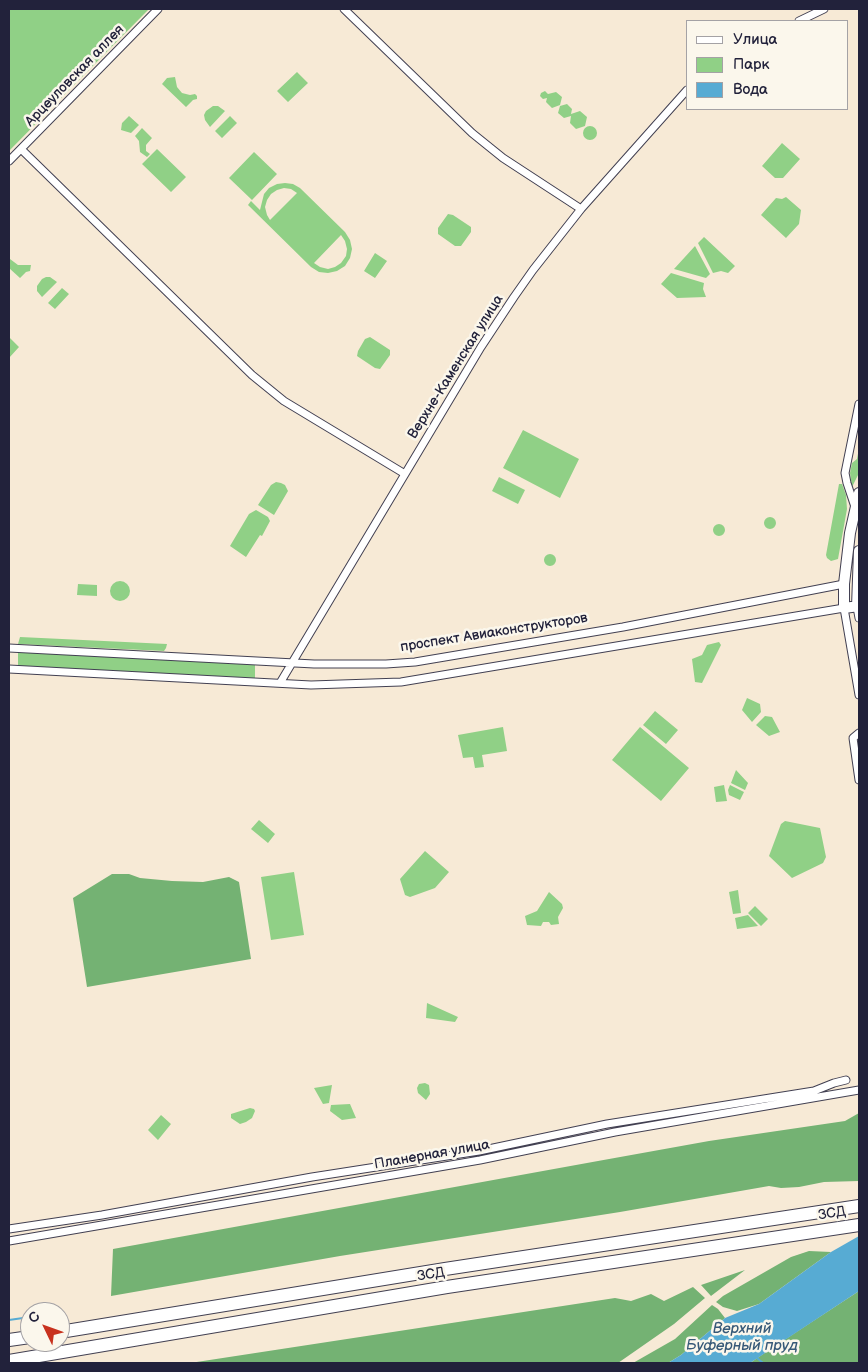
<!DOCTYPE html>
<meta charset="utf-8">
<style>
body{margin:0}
#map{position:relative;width:868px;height:1372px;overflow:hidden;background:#f7ead6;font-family:"Balsamiq Sans",sans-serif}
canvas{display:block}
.frame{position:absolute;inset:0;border:10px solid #22223b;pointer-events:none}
.legend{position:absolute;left:686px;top:20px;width:162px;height:90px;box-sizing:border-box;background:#fbf7ec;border:1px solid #a4a2a5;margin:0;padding:6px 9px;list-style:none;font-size:15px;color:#22223b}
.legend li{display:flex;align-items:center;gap:10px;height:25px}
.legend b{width:25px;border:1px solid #a4a2a5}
.north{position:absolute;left:20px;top:1302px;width:50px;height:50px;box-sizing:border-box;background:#fbf7ec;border:1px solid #a4a2a5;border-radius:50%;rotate:312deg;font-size:14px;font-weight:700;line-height:20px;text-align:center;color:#22223b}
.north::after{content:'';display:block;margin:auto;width:18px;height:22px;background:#c8321e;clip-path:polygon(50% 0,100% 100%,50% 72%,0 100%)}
</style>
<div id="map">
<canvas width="868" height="1372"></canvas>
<div class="frame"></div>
<ul class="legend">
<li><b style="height:6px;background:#fff"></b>Улица</li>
<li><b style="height:14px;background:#90d086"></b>Парк</li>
<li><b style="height:14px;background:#57abd3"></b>Вода</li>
</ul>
<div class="north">С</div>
</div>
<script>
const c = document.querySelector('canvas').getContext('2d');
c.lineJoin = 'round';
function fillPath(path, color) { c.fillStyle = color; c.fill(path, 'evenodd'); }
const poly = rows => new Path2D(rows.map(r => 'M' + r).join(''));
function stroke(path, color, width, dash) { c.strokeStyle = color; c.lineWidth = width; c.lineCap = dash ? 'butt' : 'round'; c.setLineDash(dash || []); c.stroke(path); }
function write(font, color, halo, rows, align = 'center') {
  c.font = font + ' "Balsamiq Sans",sans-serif'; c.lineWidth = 5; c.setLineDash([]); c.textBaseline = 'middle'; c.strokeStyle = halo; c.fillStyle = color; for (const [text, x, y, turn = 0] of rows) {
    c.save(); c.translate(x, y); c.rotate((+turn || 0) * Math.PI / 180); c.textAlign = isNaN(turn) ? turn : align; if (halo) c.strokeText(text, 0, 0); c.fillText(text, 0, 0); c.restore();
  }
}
const green = poly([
 [9,9,149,9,9,151],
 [297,72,308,83,288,102,277,91],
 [175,77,177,87,182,93,190,95,195,94,197,96,197,99,193,100,186,107,162,84,167,78],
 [545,91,548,94,556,92,562,97,560,105,552,108,546,102,547,98,543,99,540,96,541,93],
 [567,104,572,109,571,114,580,111,587,117,585,126,576,129,570,123,571,116,564,118,558,113,560,106],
 [213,106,218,106,225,111,210,127,205,120,204,115,206,111],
 [129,116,139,125,131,133,121,130,122,123],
 [230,116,237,123,222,138,215,131],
 '583 133a7 7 0 1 1 14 0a7 7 0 1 1-14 0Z',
 [142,128,152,138,146,145,146,151,150,154,147,157,140,152,139,141,135,136],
 [782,143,800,159,783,178,775,178,762,166],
 [157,149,186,177,171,192,142,164],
 [254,152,277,174,252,200,229,178],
 [285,183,293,184,300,188,345,232,350,240,352,249,350,258,345,266,337,271,328,273,319,272,311,267,248,205,251,201,260,210,264,194,269,188,277,184],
 [284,188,291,189,297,193,270,220,267,215,265,207,267,200,271,194,277,190],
 [341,235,345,241,347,249,346,256,341,263,335,267,328,269,320,267,314,263],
 [786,197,801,210,799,224,786,238,761,215,776,198,782,199],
 [448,214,453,215,471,227,471,232,461,246,455,246,438,234,438,228],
 [704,237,735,266,728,273,721,271,713,273,698,243],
 [695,246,710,274,706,278,674,269],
 [375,253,387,261,375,278,364,271],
 [9,255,10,259,18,265,31,265,30,271,26,272,20,278,9,268],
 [671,273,704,283,703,289,706,297,677,298,661,284],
 [46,277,50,277,57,282,42,297,37,291,37,286,42,279],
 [62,288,69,294,55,309,48,303],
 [9,337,19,347,9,358],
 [370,337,390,350,390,355,380,369,375,368,357,356,358,351,365,339],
 [523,430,579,459,560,498,503,468],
 [859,448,859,473,852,487,850,473,852,463,857,459],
 [499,477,525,490,518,504,492,491],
 [276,482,281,483,285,485,288,491,274,515,258,505,271,485],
 [839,484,842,484,846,495,847,509,838,559,831,561,827,558,826,555],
 [256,510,268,517,270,521,262,536,260,535,246,557,230,546,249,514],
 '764 523a6 6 0 1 1 12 0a6 6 0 1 1-12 0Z',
 '713 530a6 6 0 1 1 12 0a6 6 0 1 1-12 0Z',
 '544 560a6 6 0 1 1 12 0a6 6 0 1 1-12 0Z',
 '110 591a10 10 0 1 1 20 0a10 10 0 1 1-20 0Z',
 [78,584,97,585,97,596,77,595],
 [20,637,167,644,166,648,164,651,18,644],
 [719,642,721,645,702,683,695,682,692,659,702,655,707,645],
 [18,652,255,664,255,678,18,666],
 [747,698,760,704,761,712,752,722,742,710],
 [655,711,678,730,666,744,643,725],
 [765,716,772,717,780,732,769,736,756,725],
 [503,727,507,751,482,755,484,767,475,768,473,757,463,758,458,735],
 [640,727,689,768,661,801,612,760],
 [736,770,748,783,745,790,731,783],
 [724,785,727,801,716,802,714,787],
 [730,785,744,792,740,800,729,795,728,790],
 [259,820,275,834,268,843,251,829],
 [785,821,820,828,826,857,823,863,792,878,769,856,781,824],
 [425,851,449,872,435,888,410,897,405,895,400,879],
 [294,872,304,935,271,940,261,877],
 [738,890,741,913,733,914,729,892],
 [549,892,562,904,563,908,558,917,559,924,551,925,549,922,543,922,541,926,527,925,525,916,537,911],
 [755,906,768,919,761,926,748,913],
 [748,915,758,926,737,929,735,918],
 [427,1003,458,1017,455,1022,426,1018],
 [425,1083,429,1085,430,1094,426,1100,418,1093,417,1088,419,1084],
 [332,1085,329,1103,323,1104,314,1088],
 [350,1104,356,1118,342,1120,330,1111,331,1105],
 [250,1108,254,1109,255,1111,252,1118,246,1122,240,1124,231,1118,231,1114],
 [161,1115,171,1124,158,1140,148,1130]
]);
const forest = poly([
 [112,874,129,874,140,878,172,881,203,882,229,877,239,882,251,959,87,987,73,898],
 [859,1113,859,1181,824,1182,799,1187,781,1188,769,1186,620,1212,340,1256,111,1296,113,1249,598,1161,709,1141,845,1121],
 [809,1251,831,1252,759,1304,737,1311,723,1307,716,1302,723,1296,791,1257],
 [745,1270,711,1296,701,1285],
 [693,1287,705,1298,674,1324,618,1363,190,1363,615,1298,631,1301,651,1294,664,1301],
 [859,1291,859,1363,750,1363,772,1348],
 [712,1305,718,1309,725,1318,681,1355,668,1363,633,1363,675,1339]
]);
const water = poly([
 [859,1236,859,1291,750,1363,668,1363,681,1355,725,1318,759,1304,831,1252]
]);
const stream = poly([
 [9,1320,23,1318],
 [757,1358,763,1363]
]);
const street = poly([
 [344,9,472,133,503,158,581,209],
 [799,21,824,9],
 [21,149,252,375,284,401,405,474],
 [9,161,158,9],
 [855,507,847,483,845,473,859,404],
 [857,607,859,618],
 [9,648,314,664,386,664,415,662,623,627,844,584],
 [9,669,311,685,401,682,844,608,859,695],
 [280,683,481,347,514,297,533,270,581,209,687,90],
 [859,733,853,738,859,780],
 [9,1229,102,1215,312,1177,479,1151,607,1124,814,1091,834,1083,846,1080],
 [9,1241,480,1160,615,1132,859,1090]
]);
const secondary = poly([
 [859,493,850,533,844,584,844,608,859,606],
 [857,607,859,551]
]);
const highway = poly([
 [60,1332,445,1269,859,1206],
 [9,1340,30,1337],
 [9,1361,447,1287,859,1225]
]);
const streetNames = [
 ["Арцеуловская аллея",75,76,-46],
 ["Верхне-Каменская улица",456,367,-58],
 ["проспект Авиаконструкторов",494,633,-9],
 ["Планерная улица",432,1155,-10],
 ["ЗСД",832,1214,-9],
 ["ЗСД",431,1275,-9]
];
const waterNames = [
 ["Верхний",742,1329],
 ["Буферный пруд",742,1346]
];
fillPath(green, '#90d086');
fillPath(forest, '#74b273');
fillPath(water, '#57abd3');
stroke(stream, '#57abd3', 2);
stroke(street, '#424052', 9);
stroke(secondary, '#424052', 12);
stroke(highway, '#424052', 14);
stroke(street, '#fff', 7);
stroke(secondary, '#fff', 10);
stroke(highway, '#fff', 12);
write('14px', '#22223b', '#fbf7ec', streetNames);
write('italic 15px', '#375978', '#fbf7ec', waterNames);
</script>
